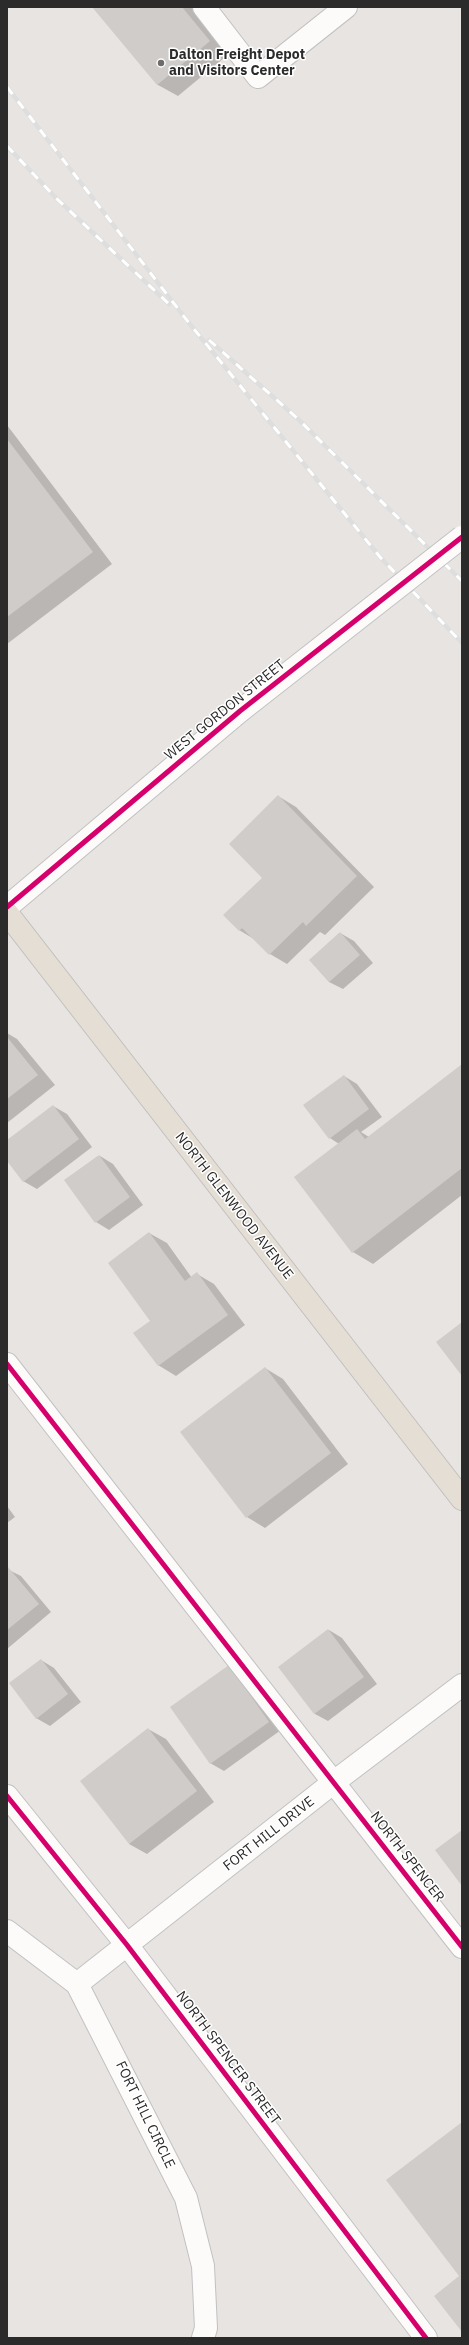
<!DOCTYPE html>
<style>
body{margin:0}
#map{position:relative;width:469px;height:2345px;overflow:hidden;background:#e8e4e1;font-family:"IBM Plex Sans",sans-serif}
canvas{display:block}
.frame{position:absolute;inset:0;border:8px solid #2b2b2b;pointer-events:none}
</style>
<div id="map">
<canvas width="469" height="2345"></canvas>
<div class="frame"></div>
</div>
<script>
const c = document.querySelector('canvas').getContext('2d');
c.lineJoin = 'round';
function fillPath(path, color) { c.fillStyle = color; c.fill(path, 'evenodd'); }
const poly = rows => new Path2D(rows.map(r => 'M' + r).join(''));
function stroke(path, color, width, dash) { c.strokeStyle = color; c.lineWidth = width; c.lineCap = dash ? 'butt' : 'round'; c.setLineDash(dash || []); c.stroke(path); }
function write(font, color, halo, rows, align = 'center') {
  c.font = font + ' "IBM Plex Sans",sans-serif'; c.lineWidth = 3; c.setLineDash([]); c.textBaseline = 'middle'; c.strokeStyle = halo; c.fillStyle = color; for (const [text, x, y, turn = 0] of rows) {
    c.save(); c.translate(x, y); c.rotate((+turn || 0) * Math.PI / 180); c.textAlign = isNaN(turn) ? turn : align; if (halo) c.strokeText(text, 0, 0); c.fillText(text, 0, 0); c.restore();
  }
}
const shadow = poly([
 [93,7,192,7,230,53,178,96,158,85],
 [7,425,112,564,7,644],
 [278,796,296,807,374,887,325,935,320,932,287,964,270,954,254,939,239,930,263,878],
 [340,933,354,941,373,963,343,989,329,982,310,960],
 [7,1033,17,1039,55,1085,7,1123],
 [462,1066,462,1195,373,1264,353,1252,339,1144,330,1138,344,1076,357,1084,382,1117,361,1132,369,1137],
 [53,1106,67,1114,92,1147,37,1189,23,1181,7,1159,7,1141],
 [100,1156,113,1164,143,1205,109,1230,96,1222],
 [149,1233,167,1243,192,1278,197,1274,214,1284,245,1325,176,1376,158,1365,151,1321],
 [265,1368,283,1379,348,1464,265,1528,247,1517],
 [7,1506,15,1517,7,1523],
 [7,1569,21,1576,51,1612,7,1649],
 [329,1630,342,1638,377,1684,328,1721,315,1714,280,1667],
 [41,1660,54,1668,81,1702,50,1726,36,1718],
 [229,1667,281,1730,224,1771,210,1763],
 [148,1729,166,1739,214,1802,147,1854,129,1844]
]);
const building = poly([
 [92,7,182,7,210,41,157,85],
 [7,439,93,552,7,617],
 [278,795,357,876,306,926,303,922,269,955,242,928,239,931,223,915,262,878,229,844],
 [340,932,360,955,329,982,309,960],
 [7,1037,38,1075,7,1099],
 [462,1064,462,1168,352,1253,294,1177,357,1129,365,1139],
 [344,1075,369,1109,329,1139,303,1105],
 [53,1105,79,1139,23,1182,7,1161,7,1140],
 [99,1155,130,1197,95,1223,64,1180],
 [149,1232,185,1281,197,1272,228,1315,158,1366,133,1333,150,1321,108,1263],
 [462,1322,462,1376,436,1342],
 [265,1367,331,1453,246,1518,180,1432],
 [8,1567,39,1604,7,1630,7,1568],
 [328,1629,364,1677,314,1714,278,1667],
 [41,1659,68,1694,36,1719,9,1683],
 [229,1665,269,1722,210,1764,170,1707],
 [148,1728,197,1791,129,1844,80,1781],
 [462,1830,462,1886,435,1850],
 [462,2122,462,2332,434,2296,459,2276,386,2180]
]);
const minor = poly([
 [204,7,258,77,346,7],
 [7,907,240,711],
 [7,1364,462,1947],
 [7,1796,127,1945,426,2338],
 [7,1931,77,1984,186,2198,203,2266,206,2328,203,2338],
 [77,1984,334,1782,462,1685]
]);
const major = poly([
 [7,913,462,1499]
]);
const rail = poly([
 [7,87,189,323,380,557,462,643],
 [7,146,56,198,169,304],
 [209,340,297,418,462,581]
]);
const minorBridge = poly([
 [240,711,462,537]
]);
const cycleway = poly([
 [7,907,240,711,462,537],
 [7,1364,462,1947],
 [7,1796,127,1945,426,2338]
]);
const markers = [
 [161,63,4,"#6d6c6b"]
];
const poiNames = [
 ["Dalton Freight Depot",169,55],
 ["and Visitors Center",169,71]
];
const streetNames = [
 ["WEST GORDON STREET",225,710,-39],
 ["NORTH GLENWOOD AVENUE",234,1206,52],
 ["FORT HILL DRIVE",269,1834,-38],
 ["NORTH SPENCER",407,1857,52],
 ["NORTH SPENCER STREET",228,2058,53],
 ["FORT HILL CIRCLE",145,2115,64]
];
fillPath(shadow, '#0003');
fillPath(building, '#cfccca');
stroke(minor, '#c2c1c2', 24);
stroke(major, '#c0bfbe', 24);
stroke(minor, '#fcfbfa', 22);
stroke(major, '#e5ded5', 22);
stroke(rail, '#dedede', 4.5);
stroke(rail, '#fff', 3, [9]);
stroke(minorBridge, '#c2c1c2', 24, []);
stroke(minorBridge, '#fcfbfa', 22);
stroke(cycleway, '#d6006c', 5);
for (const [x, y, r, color] of markers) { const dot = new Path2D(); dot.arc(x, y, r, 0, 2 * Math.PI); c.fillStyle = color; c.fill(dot); stroke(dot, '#fff', 1.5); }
write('bold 14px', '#2b2b2b', '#fff', poiNames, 'left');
write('14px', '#2b2b2b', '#fff', streetNames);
</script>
